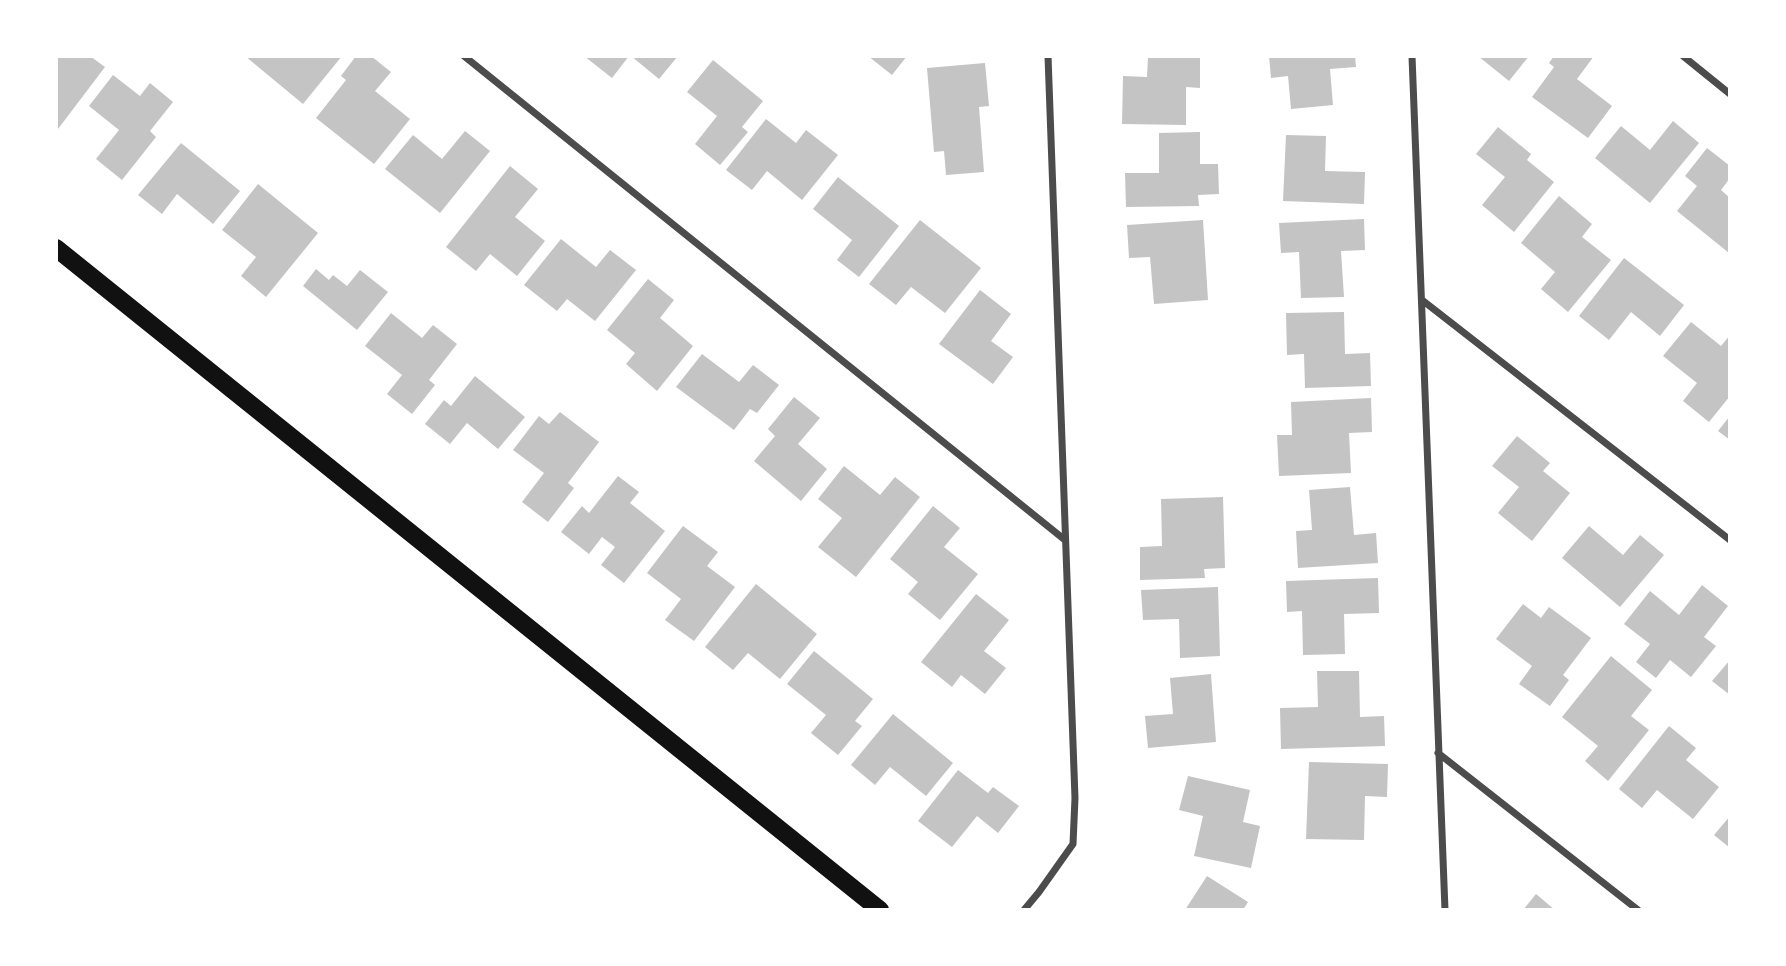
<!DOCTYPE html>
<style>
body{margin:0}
#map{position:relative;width:1786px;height:966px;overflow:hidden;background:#fff;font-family:Inter,sans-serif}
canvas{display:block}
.frame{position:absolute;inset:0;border:58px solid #fff;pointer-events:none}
</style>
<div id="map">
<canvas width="1786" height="966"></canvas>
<div class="frame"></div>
</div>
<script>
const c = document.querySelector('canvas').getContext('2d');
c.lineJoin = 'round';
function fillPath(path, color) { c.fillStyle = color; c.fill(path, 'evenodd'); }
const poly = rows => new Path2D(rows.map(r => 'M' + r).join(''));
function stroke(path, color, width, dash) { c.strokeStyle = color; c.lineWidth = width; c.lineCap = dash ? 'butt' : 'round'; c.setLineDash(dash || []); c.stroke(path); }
const building = poly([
 [56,56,90,56,105,67,58,129,56,128],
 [245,56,342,56,303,104],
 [356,56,371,56,391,72,375,91,410,119,374,164,316,118,346,80,341,76],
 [584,56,629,56,612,78],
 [631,56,678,56,659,79],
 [868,56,907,56,892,75],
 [1148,56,1200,56,1200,88,1186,87,1186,125,1122,124,1123,76,1147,77],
 [1269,56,1355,56,1356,67,1330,69,1333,105,1291,109,1288,76,1271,78],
 [1478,56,1529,56,1509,81],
 [1554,56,1594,56,1577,79,1612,106,1588,138,1532,97,1554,67,1549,63],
 [713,60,763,101,742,127,748,132,720,165,695,144,717,116,687,92],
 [985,63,989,106,979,107,984,172,946,175,944,151,934,152,927,68],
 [113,75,140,96,150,83,173,102,150,131,156,137,122,180,96,159,119,130,89,106],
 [766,119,796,143,806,130,838,155,802,200,767,171,752,190,726,170],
 [1673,121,1699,143,1650,203,1595,158,1621,126,1650,150],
 [1498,127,1531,154,1527,160,1554,182,1514,232,1482,205,1505,177,1476,154],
 [465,131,490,151,440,213,385,169,413,135,442,159],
 [1200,132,1200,164,1218,164,1219,194,1198,195,1199,206,1126,207,1125,173,1159,173,1159,133],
 [1286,135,1326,136,1325,171,1365,172,1364,204,1283,201],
 [181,143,240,191,213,224,177,194,162,214,138,195],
 [1707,148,1730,166,1730,178,1721,190,1730,198,1729,253,1677,211,1697,186,1685,176],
 [510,166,538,189,515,217,545,241,517,276,490,254,476,271,446,247],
 [838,177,899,226,859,277,837,260,852,240,813,209],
 [258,184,318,233,266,297,241,276,256,257,222,230],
 [1559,196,1592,224,1582,237,1611,260,1568,312,1541,289,1555,272,1521,243],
 [1364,219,1365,250,1341,251,1344,297,1301,298,1299,252,1281,253,1279,223],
 [920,220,981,268,945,313,911,287,896,305,869,284],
 [1203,220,1208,300,1154,304,1150,257,1129,258,1127,225],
 [561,239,596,267,610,250,636,270,595,321,567,299,557,311,524,285],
 [1624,258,1684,305,1660,336,1631,312,1609,340,1579,316],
 [316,269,329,280,333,275,347,286,360,270,388,292,357,330,303,286],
 [648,279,674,300,660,318,693,346,657,391,626,364,635,353,607,330],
 [980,290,1011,314,991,341,1013,357,993,384,939,344],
 [1344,312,1345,354,1370,353,1371,386,1305,388,1304,354,1287,355,1286,313],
 [391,313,422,338,433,325,457,344,429,380,435,385,412,414,387,394,402,375,365,346],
 [1691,322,1721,346,1730,335,1730,396,1709,422,1683,401,1697,383,1663,356],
 [702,354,739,382,753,365,779,385,757,413,750,409,734,430,676,387],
 [475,376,525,417,498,449,467,423,450,444,425,424,444,400,451,406],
 [794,397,820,418,798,444,827,469,801,501,754,461,775,436,768,429],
 [1371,398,1372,432,1349,433,1351,473,1279,476,1277,435,1292,435,1291,402],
 [560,412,599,442,568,483,574,488,548,522,522,502,544,473,513,450,539,416,549,424],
 [1730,416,1730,440,1718,431],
 [1517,436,1550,463,1543,471,1570,493,1532,541,1498,513,1519,487,1492,466],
 [844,466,880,495,895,477,920,497,856,577,818,547,842,518,818,499],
 [618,476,639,492,630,503,665,531,624,583,601,565,615,547,602,537,589,554,561,532,582,506,589,513],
 [1350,487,1354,535,1376,533,1378,563,1298,568,1296,531,1312,530,1309,490],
 [1223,497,1225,568,1204,569,1205,578,1140,580,1140,547,1162,546,1161,499],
 [933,506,960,528,944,547,978,574,940,620,908,594,918,582,890,559],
 [683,526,718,552,707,566,735,587,694,641,665,620,681,599,647,573],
 [1589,526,1623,555,1640,535,1664,555,1620,607,1562,558],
 [1378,578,1379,613,1344,614,1345,654,1303,655,1302,611,1287,612,1286,581],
 [756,584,817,634,780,679,748,653,733,670,705,647],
 [1702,585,1728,606,1704,637,1716,646,1691,677,1670,660,1656,678,1636,662,1650,644,1624,624,1650,591,1679,615],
 [1218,587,1220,656,1180,658,1179,619,1143,620,1141,590],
 [976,594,1009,620,984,651,1006,668,985,694,961,675,952,687,921,662],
 [1523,604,1541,618,1549,607,1591,638,1563,675,1569,680,1550,706,1519,684,1532,666,1496,639],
 [814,651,873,699,855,721,862,726,838,755,811,733,826,715,787,684],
 [1611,656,1652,690,1631,716,1649,730,1608,781,1585,761,1598,746,1562,717],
 [1730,660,1730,695,1712,681],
 [1317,671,1359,671,1360,717,1384,716,1385,746,1281,749,1280,708,1318,707],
 [1211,674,1216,742,1148,748,1145,716,1173,714,1170,678],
 [893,714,953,763,926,796,890,767,875,785,851,765],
 [1669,726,1696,748,1686,760,1719,787,1693,819,1657,790,1642,808,1619,789],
 [1309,762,1388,764,1387,797,1365,796,1364,840,1306,839],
 [958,770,988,793,993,787,1019,806,998,833,977,816,952,847,918,821],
 [1188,776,1250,790,1243,822,1260,826,1251,868,1194,856,1203,816,1179,810],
 [1730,816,1730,848,1714,835],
 [1207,876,1248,902,1243,910,1185,910],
 [1536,894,1555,910,1523,910]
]);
const minor = poly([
 [464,56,1065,540],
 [1412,56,1445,910],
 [1683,56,1730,94],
 [1422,300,1730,540],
 [1438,753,1638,910],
 [1024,910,1039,892,1073,844,1075,798,1048,56]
]);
const primary = poly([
 [56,248,880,910]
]);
fillPath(building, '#c4c4c4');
stroke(minor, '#4c4c4c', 7);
stroke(primary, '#111', 18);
</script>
